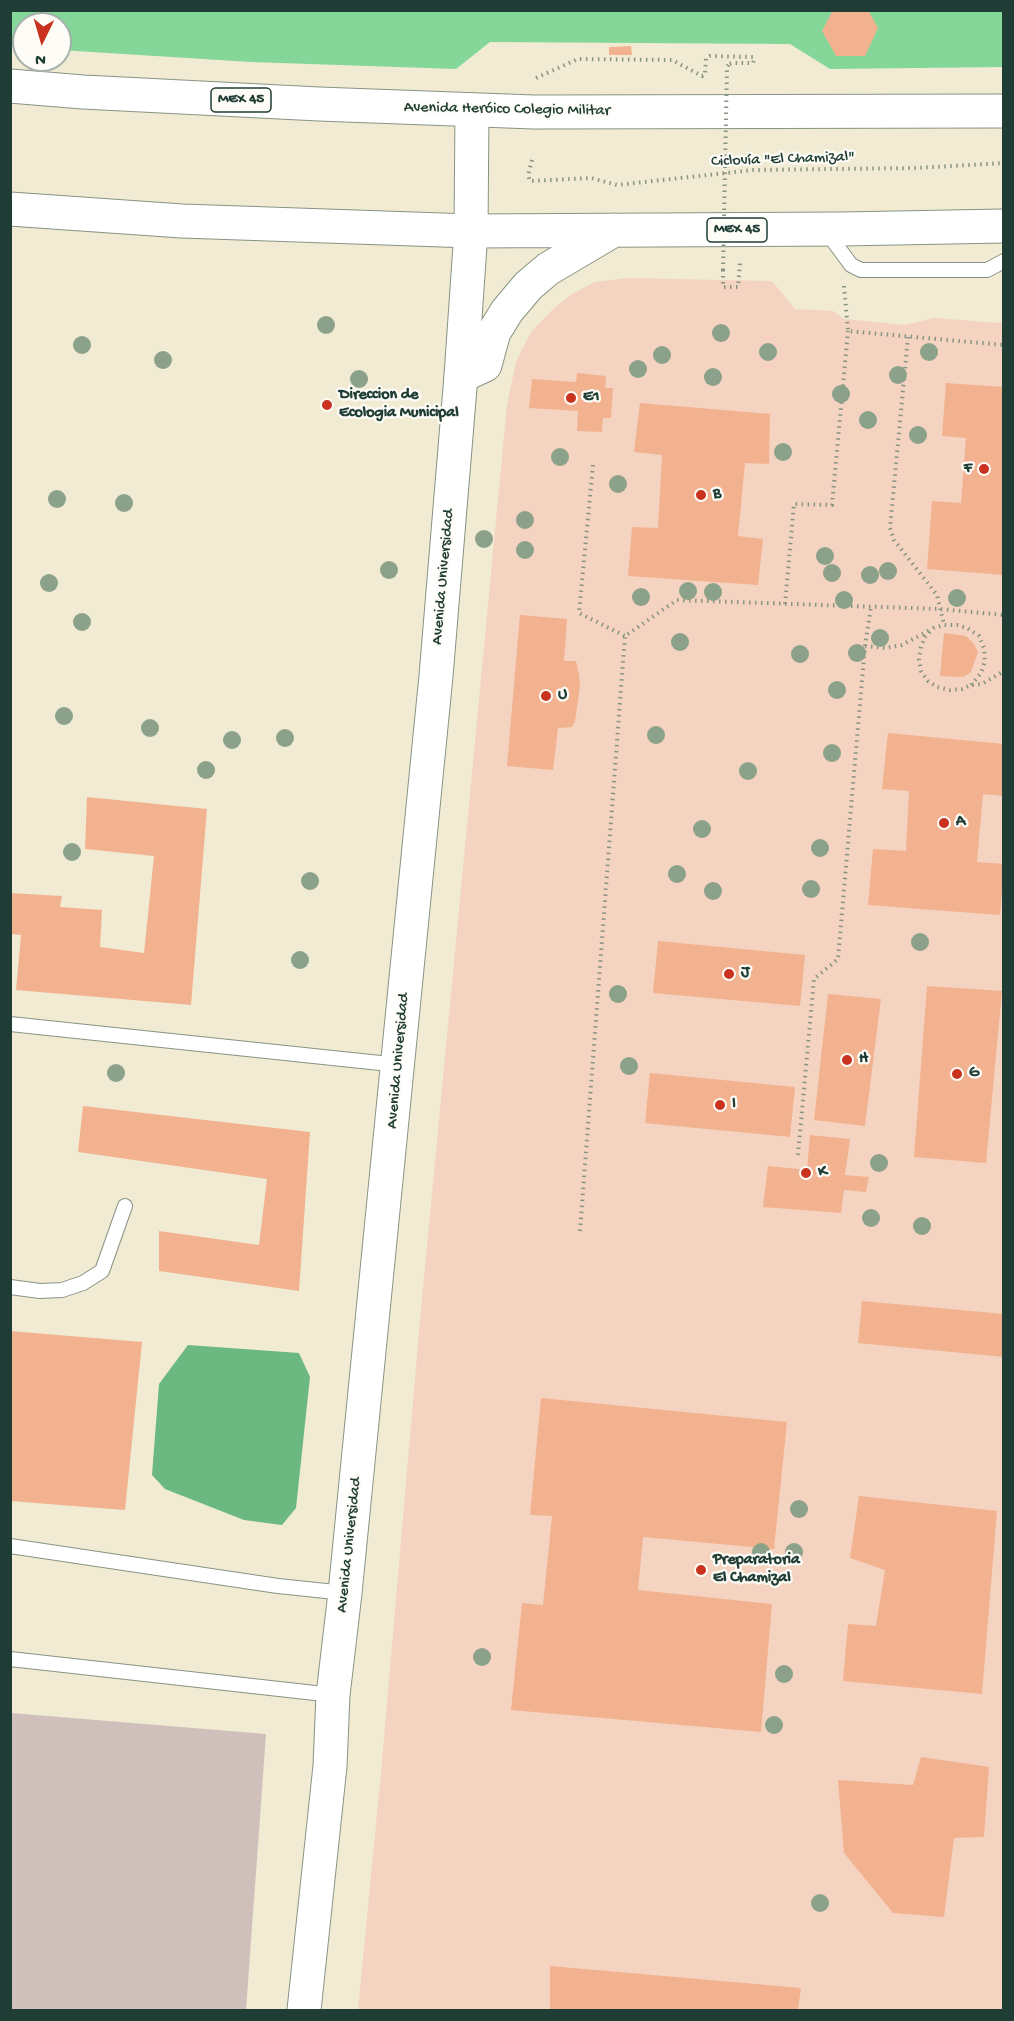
<!DOCTYPE html>
<meta charset="utf-8">
<style>
body{margin:0}
#map{position:relative;width:1014px;height:2021px;overflow:hidden;background:#f0ebd2;font-family:"Gochi Hand",sans-serif}
canvas{display:block}
.frame{position:absolute;inset:0;border:12px solid #1f3d34;pointer-events:none}
.north{position:absolute;left:12px;top:12px;width:60px;height:60px;box-sizing:border-box;background:#fdfcf7;border:2px solid #a4b0a9;border-radius:50%;rotate:185deg;font-size:16px;font-weight:700;line-height:24px;text-align:center;color:#1f3d34}
.north::after{content:'';display:block;margin:auto;width:21px;height:27px;background:#c8321e;clip-path:polygon(50% 0,100% 100%,50% 72%,0 100%)}
</style>
<div id="map">
<canvas width="1014" height="2021"></canvas>
<div class="frame"></div>
<div class="north">N</div>
</div>
<script>
const c = document.querySelector('canvas').getContext('2d');
c.lineJoin = 'round';
function fillPath(path, color) { c.fillStyle = color; c.fill(path, 'evenodd'); }
const poly = rows => new Path2D(rows.map(r => 'M' + r).join(''));
function stroke(path, color, width, dash) { c.strokeStyle = color; c.lineWidth = width; c.lineCap = dash ? 'butt' : 'round'; c.setLineDash(dash || []); c.stroke(path); }
function write(font, color, halo, rows, align = 'center') {
  c.font = font + ' "Gochi Hand",sans-serif'; c.lineWidth = 4.5; c.setLineDash([]); c.textBaseline = 'middle'; c.strokeStyle = halo; c.fillStyle = color; for (const [text, x, y, turn = 0] of rows) {
    c.save(); c.translate(x, y); c.rotate((+turn || 0) * Math.PI / 180); c.textAlign = isNaN(turn) ? turn : align; if (halo) c.strokeText(text, 0, 0); c.fillText(text, 0, 0); c.restore();
  }
}
const built = poly([
 [626,278,772,281,795,309,833,311,844,319,905,325,934,318,1000,323,1003,320,1003,2010,358,2010,381,1773,421,1309,507,405,516,362,531,332,553,309,572,294,595,282]
]);
const industrial = poly([
 [11,1713,266,1734,246,2010,11,2010]
]);
const green = poly([
 [10,11,1003,11,1003,67,830,69,790,44,490,42,456,69,251,62,60,50,60,24,24,24,24,47,11,46]
]);
const forest = poly([
 [188,1345,299,1353,310,1377,296,1508,282,1525,244,1520,165,1489,152,1475,159,1384]
]);
const building = poly([
 [833,10,868,10,878,28,865,56,836,56,822,31],
 [631,46,632,55,609,55,609,47],
 [577,373,606,376,605,388,613,388,611,418,603,418,602,432,577,431,578,411,529,408,532,379,576,382],
 [946,383,1004,387,1004,575,927,569,932,501,961,503,966,438,942,436],
 [640,403,770,414,769,464,745,463,738,536,763,539,758,585,628,576,632,527,658,528,662,455,634,452],
 [520,615,567,619,564,661,576,661,579,675,580,687,575,721,572,727,558,728,553,770,507,766],
 [944,633,966,636,974,644,978,652,971,672,963,677,940,676],
 [888,733,1004,744,1004,796,983,794,977,862,1004,864,1000,915,868,905,873,849,906,851,909,791,882,789],
 [87,797,207,809,191,1005,16,990,21,935,10,934,10,893,62,896,60,907,102,910,100,947,144,953,154,856,85,849],
 [658,941,805,955,800,1006,653,993],
 [927,986,1002,991,986,1163,914,1157],
 [828,994,881,999,865,1126,814,1120],
 [650,1073,795,1087,790,1137,645,1123],
 [83,1106,310,1132,299,1291,159,1271,159,1231,259,1245,267,1179,78,1152],
 [810,1135,850,1139,845,1175,869,1177,866,1192,844,1190,841,1213,763,1207,768,1166,807,1170],
 [862,1301,1004,1314,1004,1357,858,1343],
 [10,1331,142,1342,125,1510,10,1501],
 [541,1398,787,1422,774,1549,643,1537,638,1590,772,1604,761,1732,511,1710,522,1603,543,1605,552,1516,530,1515],
 [859,1496,997,1511,982,1694,843,1681,848,1624,876,1626,885,1570,850,1558],
 [921,1757,989,1767,984,1837,954,1838,944,1917,893,1913,844,1853,838,1780,913,1785],
 [550,1966,801,1988,798,2010,550,2010]
]);
const path = poly([
 [536,78,578,59,672,60,702,76,705,75,706,58,710,56,753,57,754,60,753,63,732,63,729,64],
 [532,160,528,175,530,181,591,178,617,185,753,170,916,168,1004,163],
 [723,270,723,287,738,287,740,263],
 [844,286,848,331,1004,345],
 [908,337,890,528,894,540,937,595,944,625],
 [593,465,579,613,625,636],
 [785,604,794,504,832,505,848,331],
 [865,646,885,648,902,645,930,630],
 [971,685,981,673,985,661,984,648,979,636,967,628,957,625,944,625,934,628,925,637,921,647,919,659,921,671,928,681,937,687,950,690,962,689,971,685,982,684,1004,671],
 [798,1155,814,979,838,959,865,646,871,607],
 [580,1231,625,636,677,600,939,609,1004,615]
]);
const lane = poly([
 [826,231,851,265,861,270,987,270,1004,261],
 [10,1024,399,1065],
 [10,1287,40,1291,62,1290,83,1283,102,1271,125,1206],
 [10,1546,278,1586,345,1593],
 [10,1659,333,1695]
]);
const secondary = poly([
 [304,2010,330,1766,333,1695,345,1593,436,676,461,376,471,231,472,110]
]);
const primary = poly([
 [10,86,83,92,319,104,534,112,1004,111],
 [10,209,182,221,471,231,842,229,1004,226],
 [461,376,485,365,494,332,507,311,528,286,548,269,614,230]
]);
const pathBridge = poly([
 [723,270,727,67,729,64]
]);
const trees = [
 [326,325],
 [721,333],
 [82,345],
 [768,352],
 [929,352],
 [662,355],
 [163,360],
 [638,369],
 [898,375],
 [713,377],
 [359,379],
 [841,394],
 [868,420],
 [918,435],
 [783,452],
 [560,457],
 [618,484],
 [57,499],
 [124,503],
 [525,520],
 [484,539],
 [525,550],
 [825,556],
 [389,570],
 [888,571],
 [832,573],
 [870,575],
 [49,583],
 [688,591],
 [713,592],
 [641,597],
 [957,598],
 [844,600],
 [82,622],
 [880,638],
 [680,642],
 [857,653],
 [800,654],
 [837,690],
 [64,716],
 [150,728],
 [656,735],
 [285,738],
 [232,740],
 [832,753],
 [206,770],
 [748,771],
 [702,829],
 [820,848],
 [72,852],
 [677,874],
 [310,881],
 [811,889],
 [713,891],
 [920,942],
 [300,960],
 [618,994],
 [629,1066],
 [116,1073],
 [879,1163],
 [871,1218],
 [922,1226],
 [799,1509],
 [761,1552],
 [794,1552],
 [482,1657],
 [784,1674],
 [774,1725],
 [820,1903]
];
const markers = [
 [571,398,6,"#c8321e"],
 [327,405,6,"#c8321e"],
 [984,469,6,"#c8321e"],
 [701,495,6,"#c8321e"],
 [546,696,6,"#c8321e"],
 [944,823,6,"#c8321e"],
 [729,974,6,"#c8321e"],
 [847,1060,6,"#c8321e"],
 [957,1074,6,"#c8321e"],
 [720,1105,6,"#c8321e"],
 [806,1173,6,"#c8321e"],
 [701,1570,6,"#c8321e"]
];
const shields = [
 [241,100,60],
 [737,230,60]
];
const shieldNames = [
 ["MEX 45",241,100],
 ["MEX 45",737,230]
];
const streetNames = [
 ["Avenida Heróico Colegio Militar",507,110,1],
 ["Ciclovía \"El Chamizal\"",783,160,-2],
 ["Avenida Universidad",444,577,-85],
 ["Avenida Universidad",399,1061,-85],
 ["Avenida Universidad",350,1545,-84]
];
const poiNames = [
 ["Direccion de",339,396],
 ["Ecologia Municipal",339,414],
 ["E1",583,398],
 ["F",972,469,"right"],
 ["B",713,495],
 ["U",558,696],
 ["A",956,823],
 ["J",741,974],
 ["H",859,1060],
 ["G",969,1074],
 ["I",732,1105],
 ["K",818,1173],
 ["Preparatoria",713,1561],
 ["El Chamizal",713,1579]
];
fillPath(built, '#f4d3c0');
fillPath(industrial, '#d0c0bc');
fillPath(green, '#84d799');
fillPath(forest, '#6bb881');
fillPath(building, '#f2b290');
stroke(lane, '#889483', 16);
stroke(secondary, '#889483', 35);
stroke(primary, '#889483', 35);
stroke(path, '#889483', 4, [1.5, 4.5]);
stroke(lane, '#fff', 14);
stroke(secondary, '#fff', 33);
stroke(primary, '#fff', 33);
stroke(pathBridge, '#889483', 4, [1.5, 4.5]);
c.fillStyle = '#8ba189';
for (const [x, y] of trees) { c.beginPath(); c.arc(x, y, 9, 0, 2 * Math.PI); c.fill(); }
for (const [x, y, r, color] of markers) { const dot = new Path2D(); dot.arc(x, y, r, 0, 2 * Math.PI); c.fillStyle = color; c.fill(dot); stroke(dot, '#fdfcf7', 2); }
for (const [x, y, w] of shields) { const box = new Path2D(); box.roundRect(x - w / 2, y - 12, w, 24, 4.5); c.fillStyle = '#fdfcf7'; c.fill(box); stroke(box, '#1f3d34', 1.5); }
write('bold 15px', '#1f3d34', null, shieldNames);
write('16px', '#1f3d34', '#fdfcf7', streetNames);
write('bold 16px', '#1f3d34', '#fdfcf7', poiNames, 'left');
</script>
